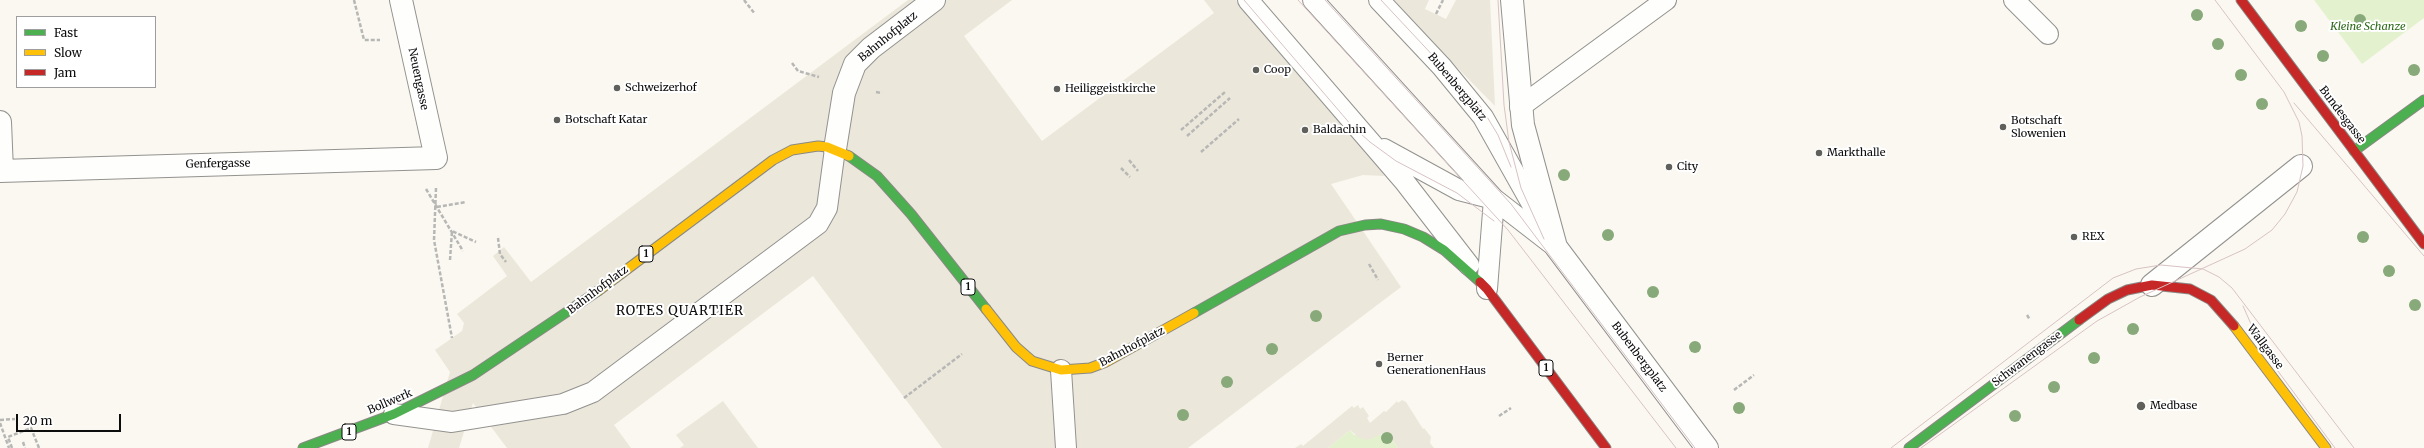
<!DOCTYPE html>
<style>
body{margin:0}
#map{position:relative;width:2424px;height:448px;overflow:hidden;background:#faf8f0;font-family:Merriweather,serif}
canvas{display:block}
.legend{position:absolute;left:16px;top:16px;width:140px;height:72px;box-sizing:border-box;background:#fff;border:1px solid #9e9e9e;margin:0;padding:5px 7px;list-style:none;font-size:12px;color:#0c0c0c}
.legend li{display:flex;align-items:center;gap:8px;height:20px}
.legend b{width:20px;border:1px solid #9e9e9e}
.scale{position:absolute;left:16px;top:414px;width:105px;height:18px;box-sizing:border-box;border:2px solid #0c0c0c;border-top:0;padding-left:5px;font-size:12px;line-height:14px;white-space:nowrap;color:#0c0c0c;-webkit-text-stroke:3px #fff;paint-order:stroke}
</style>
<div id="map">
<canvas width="2424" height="448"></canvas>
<ul class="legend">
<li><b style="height:5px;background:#4caf50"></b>Fast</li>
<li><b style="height:5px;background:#ffc107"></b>Slow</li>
<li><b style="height:5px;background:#c62828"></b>Jam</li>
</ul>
<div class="scale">20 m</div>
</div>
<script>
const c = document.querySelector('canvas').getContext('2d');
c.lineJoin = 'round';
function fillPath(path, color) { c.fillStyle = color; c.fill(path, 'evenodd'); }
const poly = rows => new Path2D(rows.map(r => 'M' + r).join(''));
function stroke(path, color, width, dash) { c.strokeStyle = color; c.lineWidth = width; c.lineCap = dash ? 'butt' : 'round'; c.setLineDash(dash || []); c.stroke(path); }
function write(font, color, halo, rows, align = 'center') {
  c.font = font + ' Merriweather,serif'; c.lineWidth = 4; c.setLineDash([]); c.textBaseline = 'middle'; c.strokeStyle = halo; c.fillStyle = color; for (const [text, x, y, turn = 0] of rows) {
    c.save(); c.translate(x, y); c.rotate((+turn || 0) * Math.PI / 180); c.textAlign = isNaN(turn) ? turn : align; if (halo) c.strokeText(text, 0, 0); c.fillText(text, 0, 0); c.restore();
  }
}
const green = poly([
 [2314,0,2424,0,2424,18,2362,64],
 [1350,430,1354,435,1381,435,1387,432,1398,448,1328,448]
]);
const plaza = poly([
 [908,0,1012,0,964,36,1042,141,1214,13,1204,0,1236,0,1340,118,1382,169,1384,176,1363,175,1331,184,1401,287,1188,448,942,448,813,276,614,425,631,448,507,448,473,403,459,448,428,448,450,372,435,350,462,331,464,323,457,314,507,276,493,256,504,247,531,282],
 [1394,0,1429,0,1425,9,1446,19,1456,0,1490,0,1495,106,1422,32],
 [1402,400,1406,402,1423,429,1424,428,1431,437,1430,443,1434,448,1398,448,1387,432,1367,440,1358,437,1350,430,1328,448,1295,448,1301,444,1303,446,1352,406,1354,408,1358,405,1360,409,1363,407,1369,416,1367,418,1370,423,1384,411,1386,412,1397,401,1398,403],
 [723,401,758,448,680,448,684,445,676,435]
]);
const path = poly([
 [354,0,364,40,380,40],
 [744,0,755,14],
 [1436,14,1443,0],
 [792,63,798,71,819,77],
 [876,92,882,93],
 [1181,130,1225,92],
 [1187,136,1230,98],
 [1201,152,1239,119],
 [1129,160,1138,171],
 [1121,168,1130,177],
 [436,188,434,240,452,338],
 [426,189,463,251],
 [437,207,466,202],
 [498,238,500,254,506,262],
 [450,260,452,231,476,242],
 [1369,264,1378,280],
 [2027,315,2030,320],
 [1734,390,1754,375],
 [904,398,962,354],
 [1499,416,1511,408],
 [0,420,15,419],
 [0,423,9,448],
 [23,442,25,448],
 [12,448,8,437,31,428,39,448]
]);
const lane = poly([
 [1248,0,1404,181,1469,265],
 [1313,0,1494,199,1556,247],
 [1379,0,1442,67,1483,117,1546,229],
 [2014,0,2048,34],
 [1520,107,1666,0],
 [1384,149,1459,190,1494,199],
 [1487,289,1494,199],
 [1061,370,1066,448],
 [394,414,452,422,563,404,593,392,818,224,827,208,835,149]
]);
const street = poly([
 [1512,0,1523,125,1556,247,1707,448],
 [0,122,2,171],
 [835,149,844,93,855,64,871,48,934,0],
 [0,171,436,158,401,0],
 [2152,285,2301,166]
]);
const fast = poly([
 [2354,151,2424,100],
 [849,156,877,176,911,214,986,309],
 [1194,313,1339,231,1365,225,1381,224,1404,229,1423,237,1444,250,1480,282],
 [303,448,394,414,473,375,598,291],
 [1909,448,2079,320]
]);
const slow = poly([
 [598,291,773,160,792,150,818,146,827,147,849,156],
 [986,309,1016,347,1032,361,1061,370,1090,368,1106,362,1194,313],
 [2234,326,2326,448]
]);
const jam = poly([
 [2241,0,2424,244],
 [1480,282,1487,289,1606,448],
 [2079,320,2108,299,2127,290,2152,285,2190,289,2211,300,2234,326]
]);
const tram = poly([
 [1244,0,1352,126,1370,142,1396,161,1457,193,1494,221],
 [1298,0,1508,230,1676,448],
 [1325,0,1511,204,1695,448],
 [1381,0,1481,107,1498,135,1511,167],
 [1498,0,1504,105,1509,142,1521,188,1544,239],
 [2294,103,2424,256],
 [2243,306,2263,351,2335,448],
 [1891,448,2113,278,2136,269,2161,265,2203,269,2219,277,2232,288,2354,448],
 [1921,448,2097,321,2140,297,2245,249,2272,230,2285,214,2297,192,2303,166,2302,136,2299,122,2284,92,2215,0]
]);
const trees = [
 [2197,15],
 [2360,20],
 [2301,26],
 [2218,44],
 [2323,56],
 [2414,70],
 [2241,75],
 [2262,104],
 [1564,175],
 [1608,235],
 [2363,237],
 [2389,271],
 [1653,292],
 [2415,305],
 [1316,316],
 [2133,329],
 [1695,347],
 [1272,349],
 [2094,358],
 [1227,382],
 [2054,387],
 [1739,408],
 [1183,415],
 [2015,416],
 [1387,438]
];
const markers = [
 [1256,70,4,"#5f5f5c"],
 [617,88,4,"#5f5f5c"],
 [1057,89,4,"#5f5f5c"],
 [557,120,4,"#5f5f5c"],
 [2003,127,4,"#5f5f5c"],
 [1305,130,4,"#5f5f5c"],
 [1819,153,4,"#5f5f5c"],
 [1669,167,4,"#5f5f5c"],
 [2074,237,4,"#5f5f5c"],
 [1379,364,4,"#5f5f5c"],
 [2141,406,5,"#5f5f5c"]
];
const shields = [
 [646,254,14],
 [968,287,14],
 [1546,368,14],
 [349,432,14]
];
const shieldNames = [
 ["1",646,254],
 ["1",968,287],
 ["1",1546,368],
 ["1",349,432]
];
const parkNames = [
 ["Kleine Schanze",2368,27]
];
const streetNames = [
 ["Bahnhofplatz",888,37,-39],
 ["Neuengasse",418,79,78],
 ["Bubenbergplatz",1457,87,50],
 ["Bundesgasse",2342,115,53],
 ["Genfergasse",218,164,-1],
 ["Bahnhofplatz",598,290,-37],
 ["Bahnhofplatz",1132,347,-28],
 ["Wallgasse",2265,347,53],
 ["Bubenbergplatz",1639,357,53],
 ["Schwanengasse",2027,359,-37],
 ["Bollwerk",390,402,-23]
];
const poiNames = [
 ["Coop",1264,70],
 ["Schweizerhof",625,88],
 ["Heiliggeistkirche",1065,89],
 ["Botschaft Katar",565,120],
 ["Botschaft",2011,121],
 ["Slowenien",2011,134],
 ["Baldachin",1313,130],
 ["Markthalle",1827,153],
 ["City",1677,167],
 ["REX",2082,237],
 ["Berner",1387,358],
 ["GenerationenHaus",1387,371],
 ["Medbase",2150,406]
];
const quarterNames = [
 ["ROTES QUARTIER",680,311]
];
fillPath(green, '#e4f1ce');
fillPath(plaza, '#ebe7db');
stroke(lane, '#93928f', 22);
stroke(street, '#93928f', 24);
stroke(fast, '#8a8985', 11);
stroke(slow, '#8a8985', 11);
stroke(jam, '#8a8985', 11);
stroke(path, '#b7b7b5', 2.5, [4, 2]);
stroke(lane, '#fefefd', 20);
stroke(street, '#fefefd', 22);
stroke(fast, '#4caf50', 9);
stroke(slow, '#ffc107', 9);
stroke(jam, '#c62828', 9);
stroke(tram, '#d8c2c4', 1);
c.fillStyle = '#88a979';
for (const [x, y] of trees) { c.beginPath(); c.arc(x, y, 6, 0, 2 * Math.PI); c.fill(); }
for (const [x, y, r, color] of markers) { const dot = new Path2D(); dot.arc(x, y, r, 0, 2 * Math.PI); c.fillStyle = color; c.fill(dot); stroke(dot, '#fff', 1.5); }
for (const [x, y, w] of shields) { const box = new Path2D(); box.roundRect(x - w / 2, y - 8, w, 16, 3); c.fillStyle = '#fff'; c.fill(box); stroke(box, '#0c0c0c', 1); }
write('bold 10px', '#0c0c0c', null, shieldNames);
write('italic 11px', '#2b6818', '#fff', parkNames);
write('11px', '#0c0c0c', '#fff', streetNames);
write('11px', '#0c0c0c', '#fff', poiNames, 'left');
c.letterSpacing = '1px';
write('13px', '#0c0c0c', '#fff', quarterNames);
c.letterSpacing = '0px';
</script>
